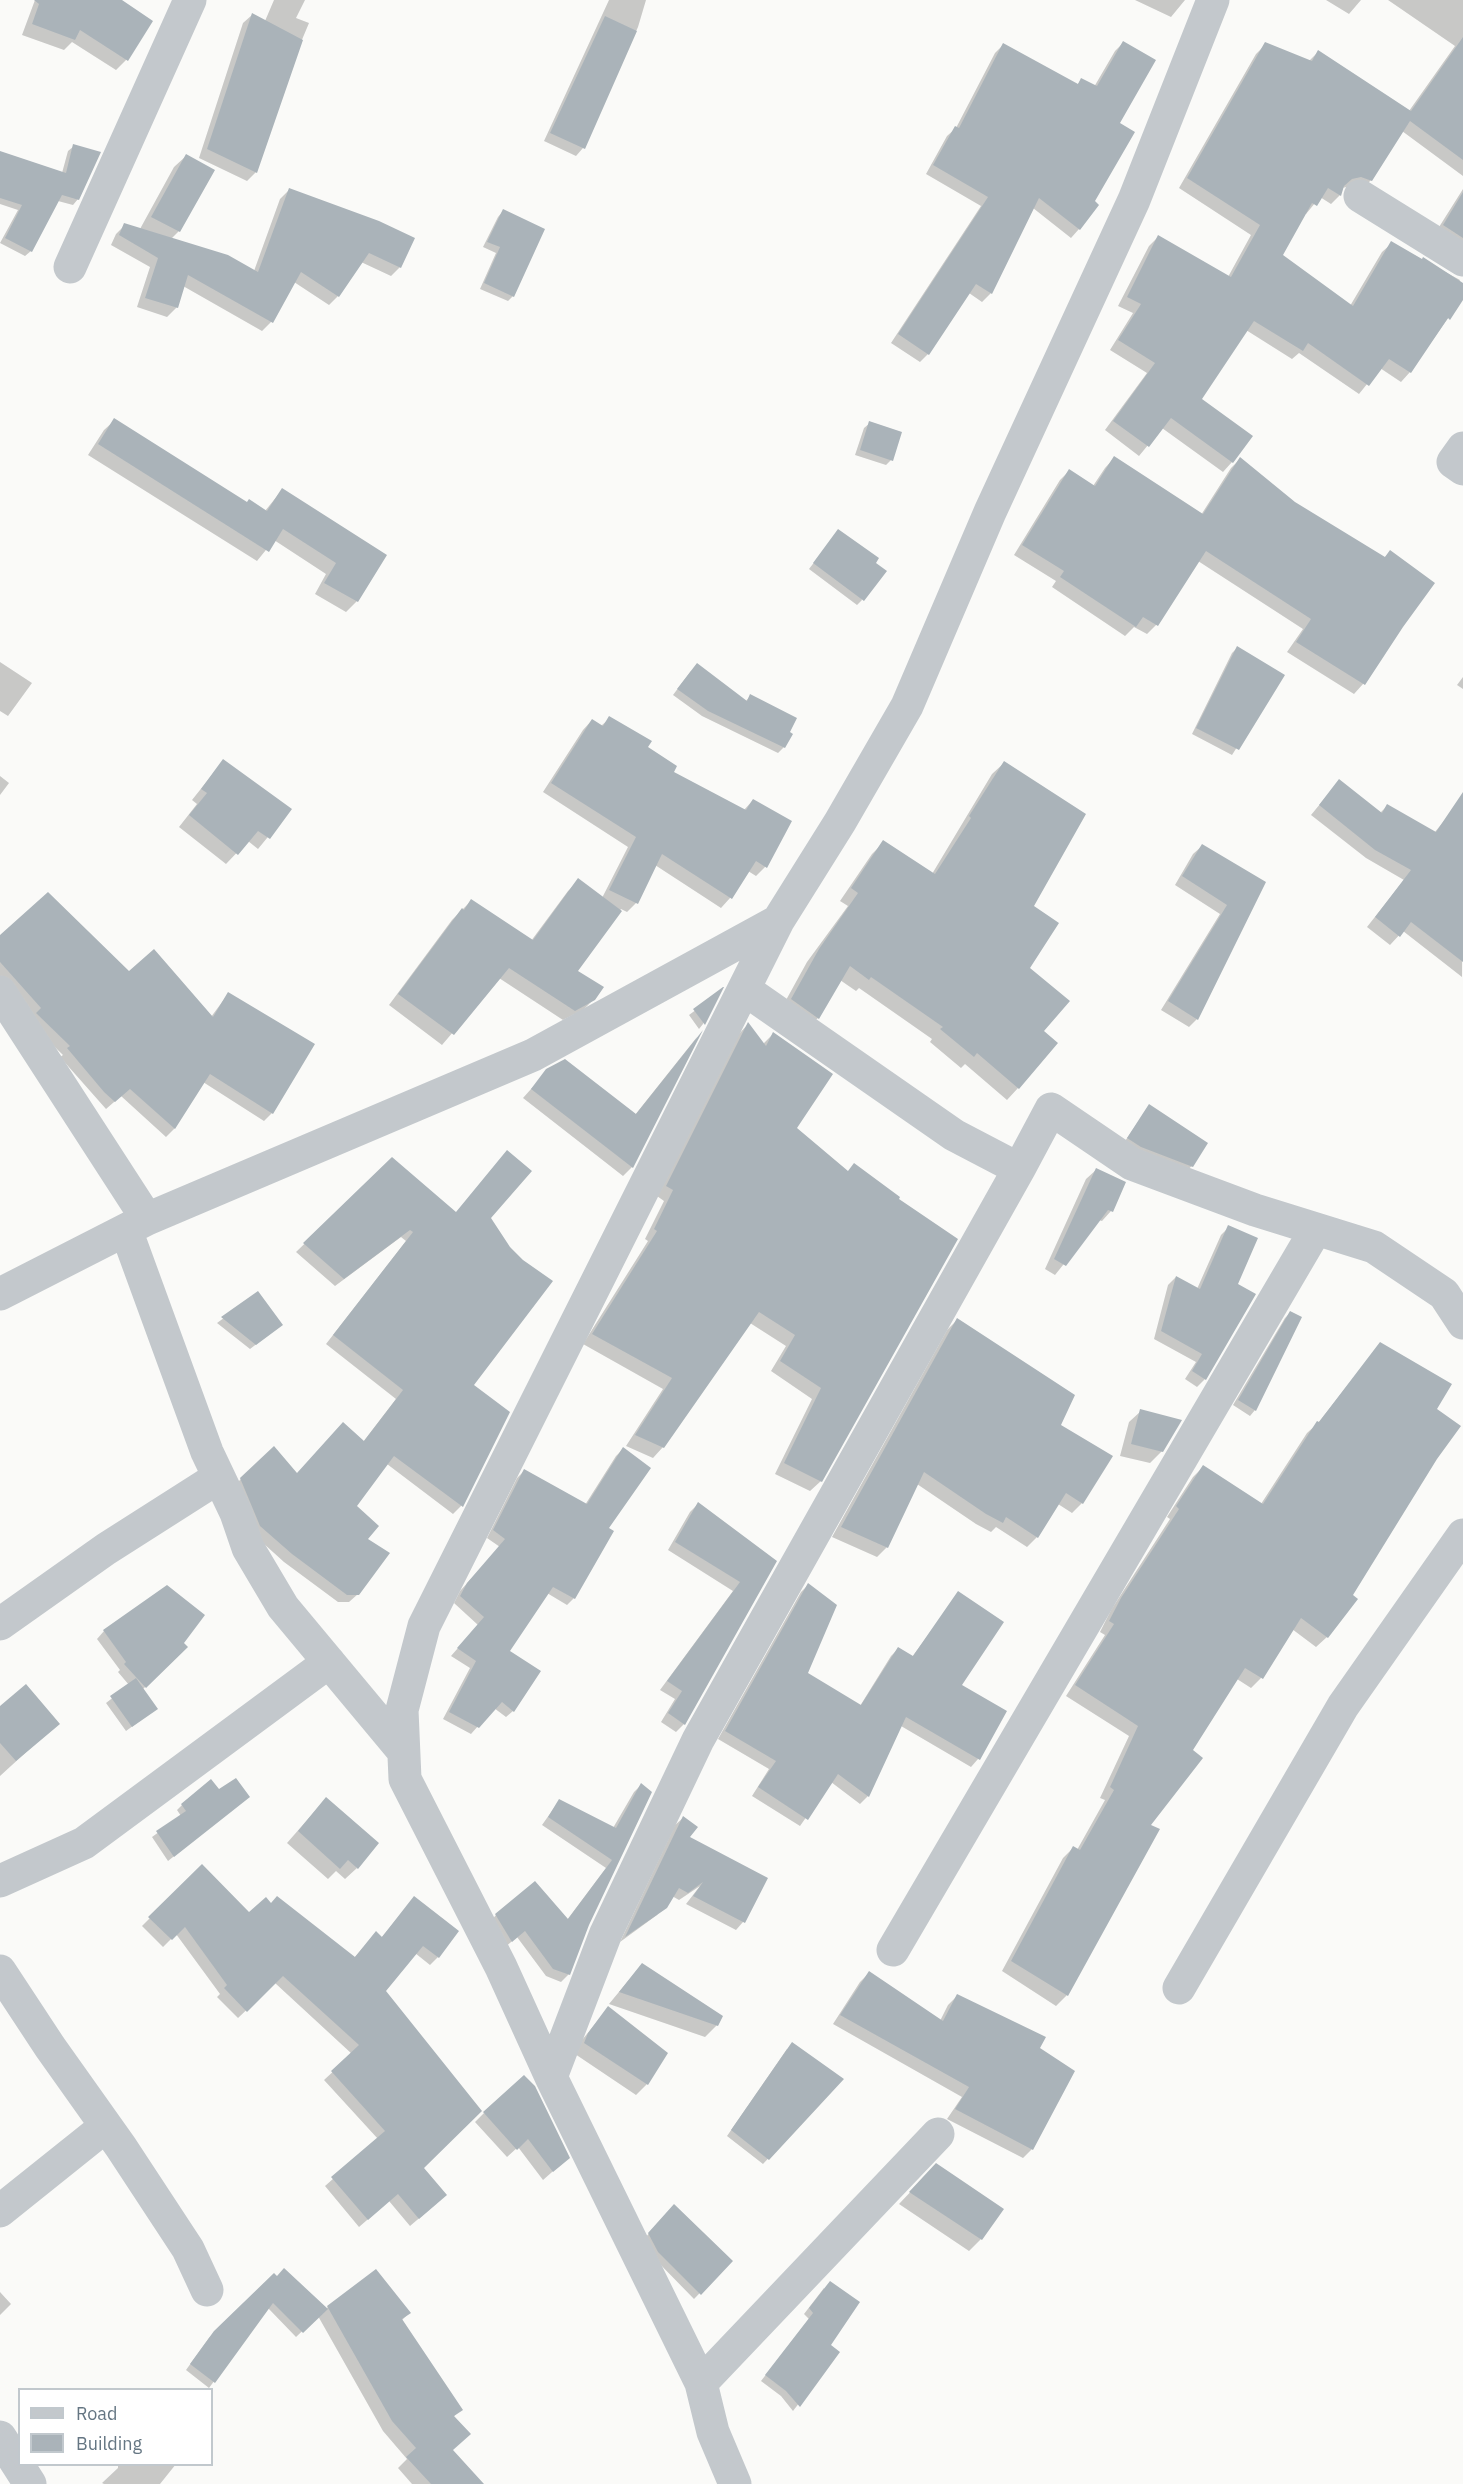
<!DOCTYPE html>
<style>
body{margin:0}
#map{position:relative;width:1463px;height:2484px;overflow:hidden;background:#fafaf8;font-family:"IBM Plex Sans",sans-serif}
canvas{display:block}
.legend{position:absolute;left:18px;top:2388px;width:195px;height:78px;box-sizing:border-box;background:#fff;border:2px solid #c1c8cd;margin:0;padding:8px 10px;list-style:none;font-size:18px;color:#657683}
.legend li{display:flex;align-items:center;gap:12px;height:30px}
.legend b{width:30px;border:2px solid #c1c8cd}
</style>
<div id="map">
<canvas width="1463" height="2484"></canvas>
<ul class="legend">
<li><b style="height:8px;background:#c3c8cc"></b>Road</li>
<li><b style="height:16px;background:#aab3b9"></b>Building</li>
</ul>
</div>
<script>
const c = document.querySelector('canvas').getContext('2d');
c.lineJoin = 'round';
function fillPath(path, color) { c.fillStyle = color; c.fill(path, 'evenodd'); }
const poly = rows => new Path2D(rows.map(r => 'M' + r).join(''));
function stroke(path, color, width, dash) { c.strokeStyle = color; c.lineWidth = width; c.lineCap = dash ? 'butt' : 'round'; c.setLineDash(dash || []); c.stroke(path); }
const shadow = poly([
 [35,0,119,0,126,60,116,70,72,42,64,50,22,35],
 [274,0,305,0,296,18,309,23,288,73,256,172,247,181,199,158,243,23,252,15,265,21],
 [609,0,646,0,638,27,583,148,576,156,544,141],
 [1135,0,1185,0,1171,17],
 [1326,0,1361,0,1349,14],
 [1388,0,1463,0,1463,176,1402,131,1371,180,1361,190,1351,186,1342,188,1340,195,1331,204,1320,197,1306,214,1305,213,1281,256,1350,306,1382,252,1392,243,1460,280,1459,282,1463,284,1463,297,1410,372,1401,382,1380,368,1359,394,1299,353,1292,359,1246,330,1200,399,1251,436,1232,462,1223,472,1162,428,1139,456,1105,430,1147,373,1110,350,1133,313,1118,306,1149,246,1158,237,1228,277,1251,235,1179,188,1256,54,1266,44,1309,61,1318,52,1409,111,1455,46],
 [1123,43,1093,202,1097,205,1079,229,1071,238,1033,208,991,293,982,302,969,293,928,354,920,362,891,343,981,206,926,174,947,136,956,128,995,53,1003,45,1077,85,1081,80,1094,87,1115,51],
 [74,146,78,199,73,205,58,201,31,251,25,256,0,243,18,210,0,204,0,159,62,173,68,151],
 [186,156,179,231,171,239,254,271,280,199,289,190,400,267,391,276,361,262,338,296,329,305,294,282,271,322,262,331,183,286,177,307,167,317,137,307,150,267,111,245,116,234,125,225,140,229,174,167],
 [1463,189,1463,253,1434,235],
 [503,211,513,296,508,301,480,289,496,253,483,247,498,217],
 [115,420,247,504,265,511,282,490,385,555,357,601,346,612,315,594,326,574,274,540,257,561,88,455,104,430],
 [870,423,891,460,886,465,855,455,864,428],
 [1114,458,1201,515,1231,468,1240,459,1294,503,1384,558,1390,552,1401,626,1363,684,1354,694,1287,652,1303,629,1198,561,1156,625,1147,634,1134,627,1125,636,1052,587,1056,581,1014,555,1060,480,1069,471,1093,486,1105,468],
 [838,531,862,600,857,605,809,569],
 [1237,648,1283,675,1232,755,1192,734,1232,653],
 [0,662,32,683,8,716,0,711],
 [691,671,746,701,750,696,788,733,784,747,778,753,702,716,673,695],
 [1463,677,1463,689,1457,685],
 [610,718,646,747,672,772,744,810,753,800,790,822,765,867,756,876,748,871,730,898,721,908,655,865,636,903,627,912,621,909,576,971,594,999,583,1010,563,1020,499,978,442,1045,389,1005,452,920,471,901,531,941,568,891,579,880,602,898,628,847,543,792,583,730,592,720,601,726],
 [223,761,290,810,258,849,248,841,226,864,179,827,197,804,192,800],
 [1004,763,1032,907,1028,969,1042,1031,1018,1088,1007,1100,965,1064,961,1068,930,1042,932,1039,859,988,856,991,840,980,818,1018,806,1029,780,1011,807,962,848,906,840,901,872,854,884,842,932,874,992,774],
 [0,776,9,783,0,795],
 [1339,781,1380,813,1387,806,1435,832,1452,811,1463,818,1462,977,1403,931,1390,945,1367,927,1404,880,1366,858,1311,815],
 [1202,846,1264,883,1197,1019,1189,1027,1161,1010,1220,914,1175,885,1193,854],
 [0,937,129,973,211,1017,228,994,272,1113,264,1121,203,1082,174,1129,166,1137,121,1096,106,1109,60,1057,63,1055,27,1020,0,983],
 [720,992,703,1024,699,1029,689,1015],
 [748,1024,763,1044,773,1034,795,1129,847,1172,821,1481,810,1491,775,1474,812,1399,771,1371,786,1346,750,1323,663,1447,653,1458,626,1446,663,1389,583,1344,648,1241,645,1239,664,1201,657,1196,739,1034],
 [697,1037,632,1167,623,1176,523,1098,547,1071,635,1115],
 [1149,1106,1192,1166,1186,1171,1123,1144],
 [392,1159,455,1213,489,1218,472,1385,508,1413,461,1506,453,1514,387,1464,355,1507,365,1539,358,1594,349,1602,338,1602,284,1562,253,1534,233,1487,241,1479,297,1475,363,1442,396,1399,326,1344,406,1241,401,1237,335,1286,296,1252],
 [1096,1170,1111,1211,1102,1221,1099,1220,1055,1275,1045,1269,1086,1179],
 [1229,1227,1236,1284,1205,1379,1197,1387,1185,1379,1196,1362,1154,1339,1168,1285,1176,1277,1197,1289,1221,1235],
 [258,1293,275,1330,250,1349,217,1323],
 [1290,1313,1255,1410,1250,1416,1233,1405,1285,1318],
 [957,1320,1059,1425,1082,1503,1072,1513,1058,1504,1037,1537,1027,1547,996,1527,991,1532,976,1524,917,1484,887,1547,877,1557,832,1537,947,1330],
 [1380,1344,1435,1410,1436,1458,1351,1595,1356,1599,1327,1637,1316,1647,1292,1629,1261,1678,1251,1688,1237,1679,1191,1750,1149,1826,1158,1830,1067,1995,1056,2006,1002,1971,1063,1858,1074,1847,1077,1850,1105,1800,1100,1798,1129,1736,1066,1696,1105,1635,1100,1632,1111,1610,1170,1519,1167,1517,1193,1477,1203,1467,1261,1504,1307,1433,1318,1423],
 [1141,1411,1162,1451,1150,1463,1120,1456,1129,1422],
 [623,1449,607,1528,611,1531,574,1598,567,1605,547,1593,508,1651,513,1711,506,1717,494,1708,471,1734,443,1719,470,1668,451,1656,478,1625,454,1603,460,1591,500,1547,487,1538,517,1478,524,1471,585,1505,616,1456],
 [698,1504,775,1561,684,1724,676,1732,661,1722,675,1699,660,1690,733,1591,668,1550,690,1512],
 [808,1585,806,1673,860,1706,891,1656,899,1648,912,1657,959,1593,960,1685,978,1759,971,1767,901,1726,868,1796,860,1804,831,1782,800,1826,752,1796,769,1769,718,1739,801,1592],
 [104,1631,182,1643,186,1647,142,1690,156,1709,126,1731,106,1703,129,1685,118,1672,120,1670,97,1639],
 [0,1708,58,1723,0,1776],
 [641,1785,569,1974,561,1982,546,1976,517,1937,504,1948,489,1923,496,1915,567,1920,606,1868,542,1825,559,1801,613,1828,634,1792],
 [218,1791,242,1802,168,1861,152,1837,181,1816,177,1810,182,1805],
 [315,1811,357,1868,345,1879,336,1871,328,1879,287,1843],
 [683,1818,688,1838,766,1879,743,1922,736,1930,686,1904,700,1886,679,1900,672,1896,657,1915,620,1942,675,1825],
 [202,1866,249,1914,271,1905,354,1958,376,1933,381,1938,414,1898,438,1957,430,1965,415,1953,384,1991,422,2168,437,2203,410,2226,389,2201,359,2227,325,2186,378,2139,324,2080,352,2054,275,1983,238,2018,217,1997,220,1994,176,1934,163,1947,142,1926],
 [642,1964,717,2025,705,2037,609,2004],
 [869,1973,940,2021,948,2005,957,1996,1038,2048,1032,2149,1023,2158,947,2119,962,2097,833,2024,860,1982],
 [608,2008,666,2054,647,2084,636,2095,575,2054,578,2045],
 [787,2049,842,2079,763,2164,727,2136],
 [484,2113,568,2158,543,2180,518,2147,507,2157,475,2122],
 [936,2165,1001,2209,981,2239,969,2251,899,2204],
 [674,2206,731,2261,694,2299,653,2257,644,2239],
 [274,2275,326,2309,328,2307,409,2313,402,2320,461,2409,453,2417,448,2484,412,2484,398,2468,407,2459,383,2431,318,2316,296,2337,268,2308,209,2388,186,2370,209,2338],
 [824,2288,829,2345,838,2352,793,2411,781,2396,761,2381,809,2319,804,2314],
 [0,2292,11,2304,0,2315],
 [118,2464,176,2464,160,2484,104,2484,102,2483,118,2468]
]);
const building = poly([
 [34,0,122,0,153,21,128,61,80,30,75,40,32,24,39,4],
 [252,13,303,40,257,173,207,149],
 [605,16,637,31,585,149,550,133],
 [1463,37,1463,160,1410,121,1372,181,1361,177,1352,179,1344,186,1341,196,1328,188,1317,206,1312,203,1283,255,1353,306,1391,241,1422,259,1423,257,1463,283,1463,300,1450,320,1448,318,1411,373,1389,359,1369,386,1308,343,1303,351,1254,321,1202,399,1253,436,1233,463,1171,418,1149,447,1113,421,1155,363,1118,340,1141,304,1127,297,1158,235,1231,277,1260,225,1187,178,1265,42,1312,61,1318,50,1411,111],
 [1123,41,1156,60,1120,123,1135,132,1095,201,1099,205,1080,230,1039,198,992,294,976,284,929,355,898,334,988,197,933,165,955,126,959,128,1003,43,1078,84,1081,78,1097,86],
 [73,144,101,152,79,200,62,195,32,252,5,238,22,205,0,198,0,151,66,173],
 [186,154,215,170,180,232,151,217],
 [289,188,379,221,415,238,401,268,369,253,339,297,301,272,273,323,188,275,178,308,145,298,158,258,119,235,124,223,228,255,258,272],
 [1463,192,1463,238,1443,225],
 [503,209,545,229,514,297,484,283,500,247,487,242],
 [114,418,247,502,249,499,267,511,282,488,387,555,358,602,324,583,336,563,283,529,269,552,98,444],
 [869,421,902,432,893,461,860,450],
 [1114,456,1203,514,1240,457,1295,502,1385,557,1390,550,1435,583,1403,627,1365,685,1296,642,1311,619,1206,551,1158,626,1143,617,1136,627,1060,577,1064,571,1022,545,1069,469,1095,486],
 [838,529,879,558,876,563,887,571,864,601,813,563],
 [1237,646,1285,675,1239,750,1196,728],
 [697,663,747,701,750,694,797,718,790,732,793,734,785,748,708,711,677,689],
 [609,716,652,741,648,747,677,766,674,772,746,810,753,799,792,821,767,868,756,861,732,899,662,854,638,904,609,890,636,837,551,783,592,719,603,726],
 [223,759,292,809,270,839,258,831,238,855,189,815,207,793,201,789],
 [1004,761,1086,814,1034,906,1059,923,1030,968,1070,1001,1044,1031,1058,1043,1019,1089,977,1053,974,1057,940,1029,943,1027,871,977,869,980,850,966,819,1019,791,999,819,949,858,893,851,888,883,840,935,874,971,818,969,816],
 [1339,779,1382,813,1387,804,1436,832,1463,792,1463,962,1411,922,1400,937,1375,917,1411,870,1375,850,1319,805],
 [1202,844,1266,882,1198,1020,1168,1001,1227,905,1182,876],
 [578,878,622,911,578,971,604,987,595,1000,575,1011,509,968,454,1035,398,994,462,908,464,910,471,899,533,940],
 [48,892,129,971,154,949,213,1017,228,992,315,1044,273,1114,210,1074,175,1129,130,1089,115,1102,104,1092,67,1048,70,1046,36,1013,41,1008,0,962,0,935],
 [723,987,724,987,705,1025,693,1009],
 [748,1022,766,1046,773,1032,833,1074,797,1128,848,1171,854,1163,900,1197,899,1199,958,1239,822,1482,784,1463,821,1388,780,1361,795,1335,759,1312,664,1448,635,1435,672,1378,592,1334,657,1231,654,1229,673,1190,666,1186],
 [703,1030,633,1168,531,1089,546,1069,565,1059,636,1114],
 [1149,1104,1208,1143,1193,1167,1141,1147,1127,1138],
 [507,1150,532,1171,491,1218,510,1247,523,1260,553,1281,474,1385,510,1412,463,1507,394,1456,357,1506,379,1526,368,1539,390,1553,359,1595,347,1595,292,1554,260,1526,240,1478,274,1446,297,1473,343,1422,364,1441,403,1390,333,1335,413,1232,410,1230,344,1279,303,1243,392,1157,456,1212],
 [1096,1168,1126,1182,1113,1212,1108,1210,1066,1266,1054,1259],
 [1228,1225,1258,1238,1238,1284,1256,1294,1206,1380,1192,1371,1202,1354,1161,1331,1176,1276,1200,1289],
 [258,1291,283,1325,256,1345,221,1317],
 [1290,1311,1302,1317,1256,1411,1238,1400],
 [957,1318,1075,1395,1061,1425,1113,1456,1083,1504,1066,1493,1038,1538,1006,1517,1003,1523,986,1514,924,1472,888,1548,841,1527],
 [1380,1342,1452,1384,1437,1409,1461,1426,1437,1459,1353,1595,1358,1599,1328,1638,1301,1618,1263,1679,1245,1668,1193,1750,1203,1758,1151,1825,1160,1829,1068,1996,1011,1961,1073,1846,1080,1850,1114,1790,1110,1787,1138,1726,1075,1685,1114,1624,1109,1621,1121,1598,1179,1509,1176,1506,1203,1465,1263,1504,1317,1421,1319,1422],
 [1140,1409,1182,1420,1163,1452,1131,1444],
 [623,1447,651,1468,609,1528,614,1531,575,1599,553,1587,510,1651,541,1671,514,1712,502,1702,479,1728,449,1712,476,1661,457,1648,484,1617,460,1596,467,1583,505,1539,493,1530,524,1469,587,1504],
 [698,1502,777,1561,685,1725,668,1713,682,1691,667,1681,740,1582,675,1542],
 [808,1583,837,1605,808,1673,861,1705,898,1647,913,1656,958,1591,1004,1622,962,1685,1007,1711,980,1760,906,1717,869,1797,838,1774,808,1820,758,1787,776,1761,725,1731],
 [167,1585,205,1615,184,1643,188,1647,146,1688,124,1664,126,1662,103,1630],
 [136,1678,158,1709,132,1727,110,1696],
 [26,1684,60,1724,16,1761,0,1743,0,1706],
 [236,1778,250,1797,174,1857,156,1831,186,1811,181,1804,211,1779,219,1789],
 [641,1783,652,1792,589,1925,570,1975,553,1969,525,1931,512,1942,495,1914,535,1881,568,1919,612,1860,548,1817,559,1799,616,1828],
 [326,1797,379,1843,358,1869,348,1860,340,1869,298,1831],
 [683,1816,698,1827,690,1837,768,1878,745,1923,693,1896,703,1882,688,1893,679,1888,667,1908,625,1937],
 [202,1864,249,1912,266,1897,271,1903,277,1896,355,1957,376,1931,382,1937,414,1896,459,1931,439,1958,423,1946,386,1991,482,2111,424,2168,447,2195,419,2219,398,2194,368,2220,331,2177,385,2131,331,2071,359,2045,283,1976,247,2012,224,1988,227,1985,185,1927,172,1940,148,1917],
 [642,1963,723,2016,718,2026,619,1992],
 [869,1971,943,2021,957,1994,1046,2037,1040,2048,1075,2071,1033,2150,955,2109,969,2087,840,2015],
 [608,2006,668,2053,648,2085,584,2043,588,2033],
 [792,2042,844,2079,769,2160,731,2130],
 [524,2075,535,2086,570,2158,553,2172,528,2139,517,2150,483,2112],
 [936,2163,1004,2209,982,2240,909,2192],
 [674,2204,733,2261,701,2295,658,2252,648,2233],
 [284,2268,328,2309,303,2333,273,2303,215,2383,190,2364,214,2331,274,2273,277,2276],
 [376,2269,411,2313,402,2319,463,2410,454,2416,471,2434,453,2450,484,2484,431,2484,406,2457,416,2448,392,2421,327,2306],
 [830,2281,860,2302,831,2345,840,2352,800,2407,786,2391,765,2375,813,2313,809,2308]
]);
const minor = poly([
 [1360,196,1463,260],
 [70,267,190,0],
 [1463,448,1453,462,1463,469],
 [0,992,147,1219],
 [1019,1169,1051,1109,1132,1164,1255,1210,1374,1247,1444,1294,1463,1323],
 [126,1230,207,1452,236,1513,248,1548,283,1607,403,1751],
 [0,1294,147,1219,533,1055,778,921],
 [0,1624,106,1549,219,1477],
 [0,1881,84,1843,329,1662],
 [893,1950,1316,1229],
 [0,1971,50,2047,121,2147,188,2249,207,2290],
 [1179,1988,1343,1706,1463,1535],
 [551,2077,606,1933,698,1740,1019,1169,954,1135,744,989],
 [0,2211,106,2126],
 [701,2383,938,2134],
 [0,2437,30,2484],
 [735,2484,713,2432,701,2383,551,2077,501,1967,405,1779,402,1710,424,1626,778,921,840,822,907,706,990,512,1134,200,1213,0]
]);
fillPath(shadow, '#0003');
fillPath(building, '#aab3b9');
stroke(minor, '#c3c8cc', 33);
</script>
